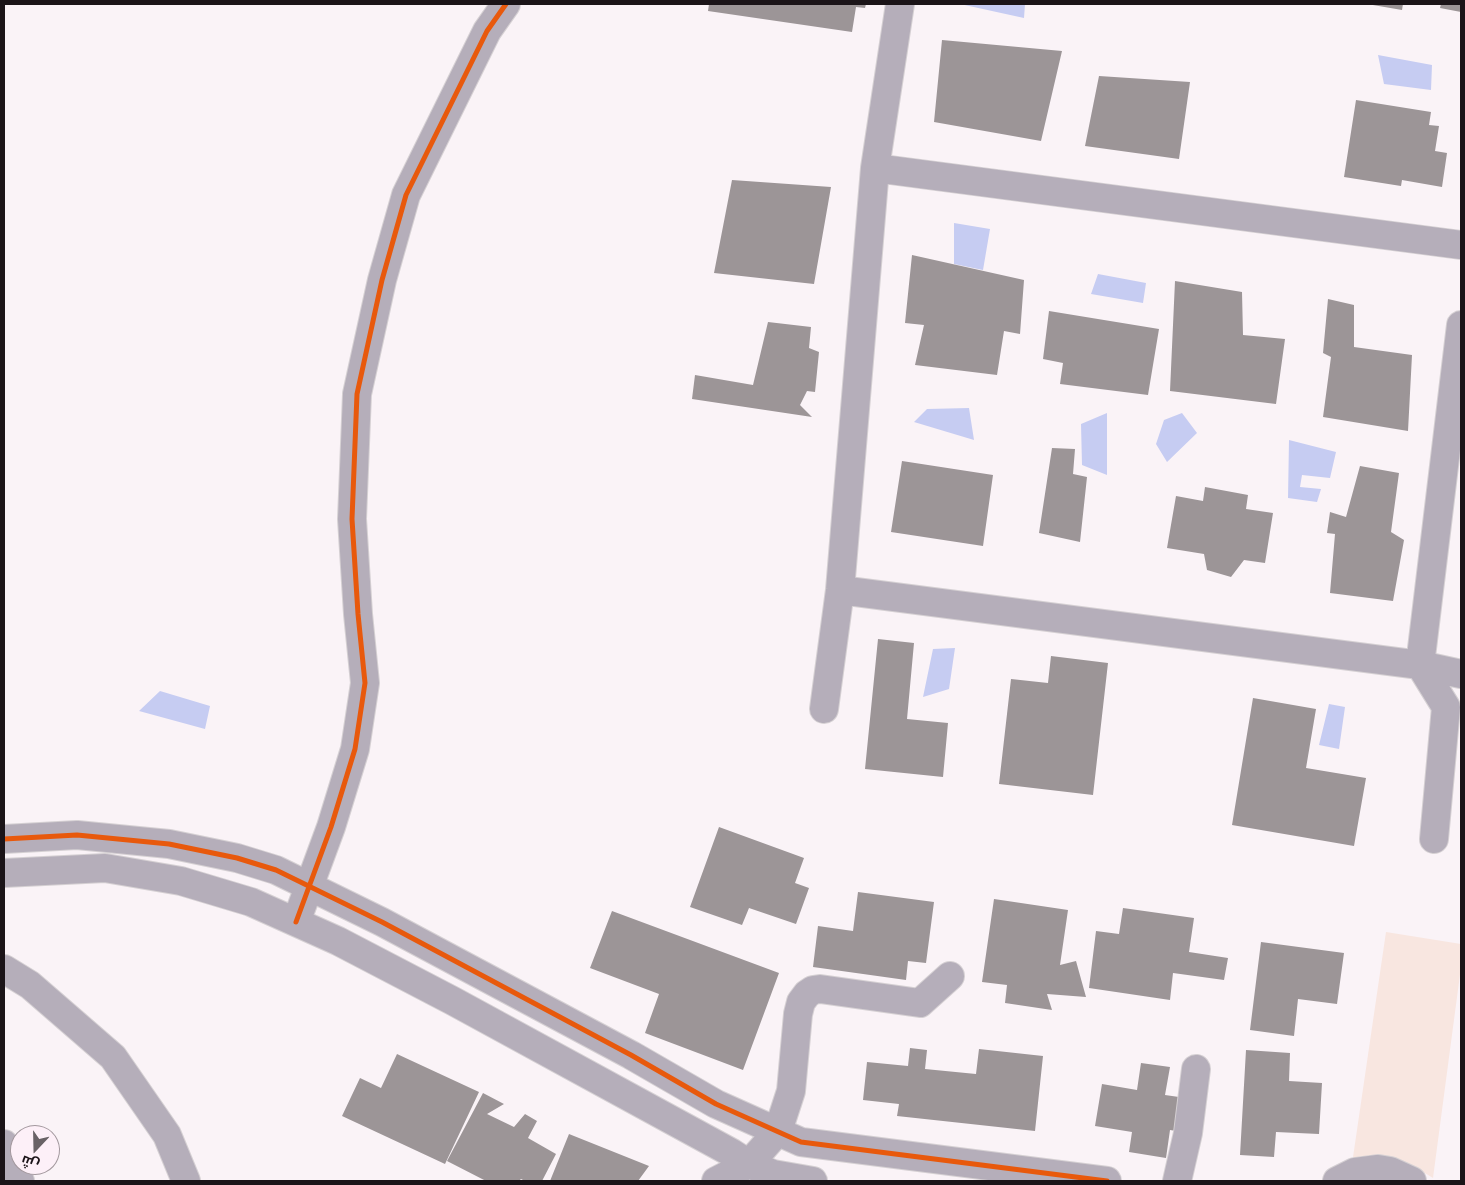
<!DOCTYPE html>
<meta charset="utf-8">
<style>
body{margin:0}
#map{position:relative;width:1465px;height:1185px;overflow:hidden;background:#faf3f7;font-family:"Archivo Narrow",Cairo,sans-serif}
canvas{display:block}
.frame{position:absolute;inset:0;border:5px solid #1b1418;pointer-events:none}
.north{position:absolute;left:10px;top:1125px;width:50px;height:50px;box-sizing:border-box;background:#fdf0f8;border:1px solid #a3989e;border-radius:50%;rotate:201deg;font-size:14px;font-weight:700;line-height:20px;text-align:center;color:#1b1418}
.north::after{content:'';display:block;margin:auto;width:18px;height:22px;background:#696266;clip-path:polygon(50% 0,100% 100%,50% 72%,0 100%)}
</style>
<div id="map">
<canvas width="1465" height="1185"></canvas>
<div class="frame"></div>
<div class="north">ش</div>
</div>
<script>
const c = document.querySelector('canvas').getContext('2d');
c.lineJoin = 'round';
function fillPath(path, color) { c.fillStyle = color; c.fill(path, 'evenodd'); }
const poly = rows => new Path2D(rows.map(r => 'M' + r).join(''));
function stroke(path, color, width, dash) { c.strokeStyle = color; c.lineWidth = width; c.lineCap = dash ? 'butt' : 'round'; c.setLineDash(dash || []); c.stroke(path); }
const green = poly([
 [1386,932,1461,944,1461,967,1433,1178,1420,1170,1396,1160,1352,1164]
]);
const water = poly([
 [960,4,1025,4,1024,18],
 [1378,55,1432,65,1431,90,1384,84],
 [954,223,990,229,983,270,954,264],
 [1098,274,1146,283,1143,303,1091,294],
 [969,408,974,440,914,422,927,409],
 [1107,413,1107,475,1082,465,1081,424],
 [1182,413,1197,433,1167,462,1156,444,1164,420],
 [1289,440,1336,452,1330,478,1302,475,1300,487,1321,489,1317,502,1288,498],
 [955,648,949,689,923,697,933,649],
 [160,691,210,706,205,729,139,711],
 [1329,704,1345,707,1339,749,1319,745]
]);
const building = poly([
 [709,4,866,4,865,8,856,7,852,32,708,11],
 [1367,4,1403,4,1402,10],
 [1441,4,1461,4,1461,12,1440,8],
 [942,40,1062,51,1041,141,934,122],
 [1099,76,1190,82,1179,159,1085,146],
 [1356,100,1431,112,1429,125,1439,126,1435,151,1447,153,1442,187,1402,180,1401,186,1344,177],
 [732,180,831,187,814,284,714,273],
 [912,255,1024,280,1020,334,1004,331,997,375,915,365,924,325,905,323],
 [1175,281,1242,292,1243,335,1285,339,1276,404,1170,391],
 [1328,299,1354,305,1354,347,1412,355,1408,431,1323,417,1331,357,1323,353],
 [1049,311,1159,329,1148,395,1060,384,1063,363,1043,359],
 [768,322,811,327,809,348,819,352,815,392,807,391,800,405,812,417,692,399,695,375,753,385],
 [1052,448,1075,449,1073,474,1087,477,1080,542,1039,533],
 [902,461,993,475,983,546,891,532],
 [1360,466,1399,473,1391,532,1404,540,1393,601,1330,593,1335,534,1327,533,1330,512,1346,517],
 [1205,487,1248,495,1246,509,1273,513,1265,563,1244,560,1231,577,1207,570,1204,554,1167,548,1176,496,1203,501],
 [878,639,914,643,907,719,948,723,943,777,865,769],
 [1051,656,1108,663,1093,795,999,784,1011,679,1048,683],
 [1253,698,1316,709,1306,768,1366,778,1354,846,1232,825],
 [719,827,804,858,795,883,809,888,796,924,749,908,742,925,690,907],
 [858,892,934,902,926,963,908,961,906,980,813,967,818,926,853,931],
 [994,899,1068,910,1060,965,1076,961,1086,997,1047,994,1052,1010,1005,1003,1007,985,982,982],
 [1123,908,1194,918,1189,952,1228,958,1224,980,1173,973,1170,1000,1089,988,1096,931,1119,934],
 [612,911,779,973,743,1070,645,1033,659,994,590,968],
 [1261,942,1344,953,1337,1004,1298,999,1294,1036,1250,1030],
 [910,1048,927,1050,925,1069,976,1074,979,1049,1043,1056,1035,1131,897,1116,899,1104,863,1100,867,1062,908,1066],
 [1246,1050,1290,1053,1289,1081,1322,1083,1319,1134,1276,1132,1274,1157,1240,1155],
 [397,1054,479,1092,445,1164,342,1116,360,1078,381,1088],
 [1141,1063,1170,1067,1165,1095,1193,1099,1188,1133,1170,1130,1166,1158,1129,1152,1132,1132,1095,1126,1102,1084,1137,1090],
 [483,1093,504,1104,487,1114,514,1127,525,1114,537,1121,528,1138,556,1154,542,1181,525,1181,521,1179,519,1181,486,1181,447,1161],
 [569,1134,649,1166,638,1181,550,1181]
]);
const street = poly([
 [875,168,1461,245],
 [840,590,1420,665,1461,674],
 [824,709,840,590,875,168,900,4],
 [4,839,77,835,169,844,237,858,276,870,382,922,631,1055,716,1104,801,1142,1107,1181],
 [1434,839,1446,707,1420,665,1461,325],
 [4,873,105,868,181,881,251,902,338,941,453,1001,732,1153,749,1164,773,1174,813,1181],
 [296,922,331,827,355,749,365,683,358,614,352,519,357,394,382,280,406,195,487,31,506,4],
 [4,969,30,985,113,1057,167,1135,186,1181],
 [4,1144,20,1181],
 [716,1181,749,1164,778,1131,791,1091,798,1014,801,1002,807,994,813,990,820,989,920,1003,950,976],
 [1177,1181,1188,1133,1196,1069],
 [1337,1181,1355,1172,1378,1169,1390,1171,1412,1181]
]);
const cycleway = poly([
 [4,839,77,835,169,844,237,858,276,870,382,922,631,1055,716,1104,801,1142,1107,1181],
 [296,922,331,827,355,749,365,683,358,614,352,519,357,394,382,280,406,195,487,31,506,4]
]);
fillPath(green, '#f8e6e0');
fillPath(water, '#c6ccf2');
fillPath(building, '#9c9597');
stroke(street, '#d5d0d3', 30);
stroke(street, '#b5aeba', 28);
stroke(cycleway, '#e8590c', 5);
</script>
